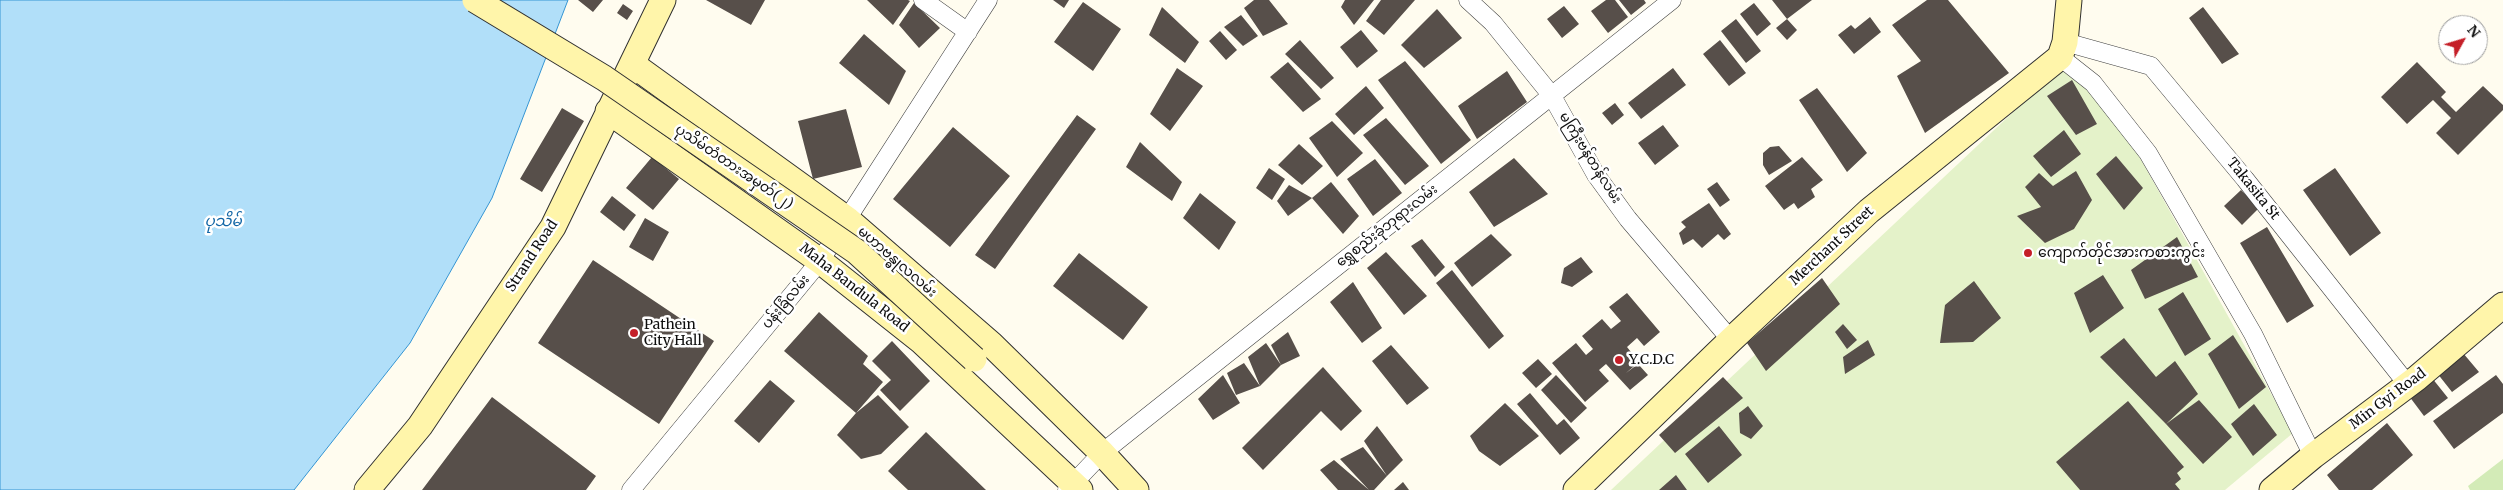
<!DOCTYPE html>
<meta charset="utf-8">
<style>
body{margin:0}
#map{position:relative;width:2503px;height:490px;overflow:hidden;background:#fffcef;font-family:Merriweather,serif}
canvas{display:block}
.north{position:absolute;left:2438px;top:15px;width:50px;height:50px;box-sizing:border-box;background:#fff;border:1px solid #9f9f9f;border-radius:50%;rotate:51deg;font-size:14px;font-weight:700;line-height:20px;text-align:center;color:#0e0e0e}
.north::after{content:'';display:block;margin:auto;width:18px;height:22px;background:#c51f28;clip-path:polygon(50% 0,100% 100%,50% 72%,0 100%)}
</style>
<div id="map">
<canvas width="2503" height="490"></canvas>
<div class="north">N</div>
</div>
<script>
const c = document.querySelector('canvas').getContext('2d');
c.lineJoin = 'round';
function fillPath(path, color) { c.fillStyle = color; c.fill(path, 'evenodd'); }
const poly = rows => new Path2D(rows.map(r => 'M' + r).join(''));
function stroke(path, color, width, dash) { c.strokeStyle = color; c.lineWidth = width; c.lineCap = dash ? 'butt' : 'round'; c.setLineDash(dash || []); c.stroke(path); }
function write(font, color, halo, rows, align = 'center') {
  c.font = font + ' Merriweather,"Noto Sans Myanmar",serif'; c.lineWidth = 5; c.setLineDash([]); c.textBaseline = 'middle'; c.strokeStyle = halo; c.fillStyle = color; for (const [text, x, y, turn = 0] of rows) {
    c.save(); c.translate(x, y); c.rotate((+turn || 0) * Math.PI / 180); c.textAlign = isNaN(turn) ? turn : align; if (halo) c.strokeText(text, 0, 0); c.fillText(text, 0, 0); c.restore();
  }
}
const green = poly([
 [2503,459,2503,490,2470,490,2468,486]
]);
const pitch = poly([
 [2059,69,2093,73,2293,433,2225,490,1611,490]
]);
const water = poly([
 [0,0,568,0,492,198,410,343,294,490,0,490,0,0]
]);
const building = poly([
 [578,0,603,0,593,12],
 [706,0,765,0,751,25],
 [867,0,908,0,910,1,893,25],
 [1053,0,1069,0,1064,8],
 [1254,0,1269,0,1288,24,1263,36,1244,8],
 [1345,0,1374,0,1354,25,1341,7],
 [1381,0,1415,0,1384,35,1366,21],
 [1606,0,1615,0,1628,17,1608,33,1591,11],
 [1619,0,1644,0,1646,3,1631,15],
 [1772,0,1812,0,1787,19],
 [1927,0,1948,0,2009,73,1925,133,1897,76,1921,61,1892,25],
 [1083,2,1121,29,1093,71,1054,42],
 [914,3,940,28,919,48,899,25],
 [1754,3,1771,24,1757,36,1740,14],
 [623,4,633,11,627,20,617,13],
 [1564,6,1579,24,1562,38,1547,19],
 [1162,7,1199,42,1185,63,1149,35],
 [2203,7,2239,54,2222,64,2189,18],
 [1437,9,1462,38,1424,68,1401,45],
 [1241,15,1258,36,1243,46,1224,27],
 [1870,17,1881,32,1854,54,1838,35,1851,25,1855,29],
 [1736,19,1761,51,1746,63,1721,31],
 [1787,19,1797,30,1787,40,1776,28],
 [1361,30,1378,51,1357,68,1340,47],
 [1220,31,1237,50,1226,60,1209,41],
 [864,34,906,71,889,105,839,63],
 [1300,40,1334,78,1321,89,1285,54],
 [1720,40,1746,73,1729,86,1703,54],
 [1405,61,1471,140,1441,164,1378,80],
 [1288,62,1321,99,1303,112,1270,77],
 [2417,62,2446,92,2441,97,2456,112,2483,86,2503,105,2503,110,2458,155,2436,133,2451,118,2433,100,2407,124,2381,97],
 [1177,68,1203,86,1170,131,1150,114],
 [1673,68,1686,85,1641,119,1628,103],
 [1507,71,1527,102,1477,139,1458,106],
 [2072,80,2097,124,2076,135,2047,96],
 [1366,86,1384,108,1354,135,1335,114],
 [1817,88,1867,153,1847,172,1799,100],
 [1615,103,1624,115,1612,125,1602,113],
 [562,108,584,121,542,192,520,179],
 [846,109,862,167,813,179,798,121],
 [1077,115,1096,129,995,269,975,255],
 [1386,118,1429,166,1405,185,1363,135],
 [1332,121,1363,153,1337,177,1309,138],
 [1663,125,1679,146,1655,165,1638,143],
 [953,127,1010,176,950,247,893,199],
 [2064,130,2081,154,2051,177,2033,156],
 [1140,142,1182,182,1172,201,1126,167],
 [1299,144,1323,166,1302,185,1278,165],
 [1779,146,1792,161,1769,175,1763,165,1763,153,1770,147],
 [2116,156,2143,188,2124,210,2096,174],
 [652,157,679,179,653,210,626,188],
 [1802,157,1823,180,1811,189,1815,197,1798,209,1794,203,1784,210,1765,186],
 [1514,158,1548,194,1494,227,1469,192],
 [1375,159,1402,193,1373,216,1347,179],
 [1269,168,1285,179,1272,200,1256,188],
 [2335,168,2381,233,2350,256,2303,190],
 [2076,171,2092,200,2074,229,2045,243,2017,216,2041,207,2025,187,2039,173,2053,186],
 [1331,182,1359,216,1343,234,1312,198],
 [1717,182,1730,200,1720,207,1707,189],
 [1289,185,1312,198,1288,216,1277,201],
 [2241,190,2259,208,2242,225,2224,206],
 [1200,193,1236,222,1219,250,1183,218],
 [612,196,636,215,624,231,600,212],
 [1709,203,1731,234,1724,240,1718,234,1702,248,1693,239,1683,245,1679,233,1686,227,1681,222],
 [645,218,669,232,653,261,629,247],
 [2267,227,2314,306,2287,323,2240,243],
 [1491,234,1512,255,1472,287,1454,263],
 [2177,237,2198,277,2145,299,2131,270],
 [1422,239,1445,267,1435,277,1411,246],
 [1386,252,1427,296,1404,315,1367,268],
 [1079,253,1148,307,1123,340,1053,286],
 [1581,257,1593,272,1572,287,1561,283,1564,268],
 [593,260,714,341,659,424,538,343],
 [1452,270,1504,336,1489,349,1436,283],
 [2103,275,2124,308,2090,333,2074,293],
 [1822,278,1840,304,1766,371,1747,343],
 [1974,281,2001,318,1973,342,1940,343,1945,305],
 [1353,282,1382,328,1362,343,1330,302],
 [2183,292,2211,339,2185,356,2158,309],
 [1627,293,1660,332,1644,346,1637,338,1627,347,1639,362,1626,373,1638,364,1648,375,1630,390,1606,364,1599,370,1609,381,1585,402,1552,363,1576,343,1586,355,1593,349,1582,336,1602,319,1611,329,1621,321,1609,307],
 [819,312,868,356,863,364,883,382,856,413,784,351],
 [1843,324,1857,340,1847,349,1835,332],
 [1288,332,1300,356,1281,365,1271,345],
 [2233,335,2266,387,2239,409,2208,354],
 [2124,338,2156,377,2175,361,2198,394,2166,424,2100,357],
 [1868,340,1875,355,1845,374,1843,357],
 [892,341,930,381,900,411,880,390,891,380,872,361],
 [1266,343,1281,365,1260,386,1248,357],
 [1391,345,1429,388,1407,405,1372,361],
 [2463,353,2479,372,2452,392,2437,373],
 [1538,359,1552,374,1536,388,1522,373],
 [1244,363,1260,386,1236,395,1227,373],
 [1323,367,1362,411,1341,431,1321,411,1263,470,1242,448],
 [1223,375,1240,403,1213,420,1198,399],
 [1556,375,1587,408,1571,423,1541,390],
 [2496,375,2503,384,2503,413,2454,449,2433,421],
 [1723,377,1743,398,1675,453,1659,435],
 [2432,378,2448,398,2424,416,2409,396],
 [770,380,795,401,759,443,734,421],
 [1530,393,1557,425,1564,419,1580,438,1560,455,1517,404],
 [878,395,909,427,881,454,861,459,837,435,856,413],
 [492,397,596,476,586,490,422,490],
 [2199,400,2232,437,2203,464,2166,424],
 [2128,401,2184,467,2177,473,2181,479,2175,484,2180,490,2080,490,2056,462],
 [1505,403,1539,436,1500,466,1479,451,1470,436],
 [2254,404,2277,435,2253,456,2231,424],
 [1748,406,1763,426,1751,439,1740,433,1739,413],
 [2387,423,2413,455,2372,490,2339,490,2327,475],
 [1377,426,1403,460,1387,476,1364,441],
 [1719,426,1742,455,1708,483,1685,454],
 [926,432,986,490,908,490,888,471],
 [1363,447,1387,476,1374,490,1369,490,1340,459],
 [1334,460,1369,490,1338,490,1320,470],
 [1676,475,1687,490,1659,490],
 [1403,482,1409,490,1394,490]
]);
const street = poly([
 [923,0,968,32],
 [1468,0,1493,23,1552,96,1596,175,1628,219,1731,340],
 [2065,42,2151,66,2245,179,2408,385],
 [2060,57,2093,83,2148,153,2253,334,2313,456],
 [631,490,820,261,988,0],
 [1067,490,1102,453,1127,433,1672,0]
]);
const secondary = poly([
 [632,64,848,220,991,344,1102,453,1136,490],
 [608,111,820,261,921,341,1080,490],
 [367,490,420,426,553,227,663,0],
 [1576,490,1731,340,1869,211,2060,57,2065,42,2069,0],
 [2272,490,2313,456,2417,378,2503,305]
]);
const secondaryBridge = poly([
 [475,0,604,78,857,252,974,359]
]);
const markers = [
 [2028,253,5,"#c51f28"],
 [634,333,5,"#c51f28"],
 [1619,360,5,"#c51f28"]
];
const streetNames = [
 ["မကြီးဗန်တန်လမ်း",1590,158,58],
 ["ပုသိမ်တံတားအမှတ်(၂)",734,167,34],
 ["Takasita St",2253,189,51],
 ["ရွှေစည်းခုံဘုရားလမ်း",1387,226,-38],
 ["Merchant Street",1832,246,-43],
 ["Strand Road",532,256,-57],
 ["မဟာဗန္ဓုလလမ်း",897,262,41],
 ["Maha Bandula Road",854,288,38],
 ["ပန်းခြံလမ်း",786,302,-50],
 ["Min Gyi Road",2388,399,-37]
];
const poiNames = [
 ["ကျောက်တိုင်အားကစားကွင်း",2038,253],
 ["Pathein",644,325],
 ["City Hall",644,341],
 ["Y.C.D.C",1629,360]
];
const waterNames = [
 ["ပုသိမ်",223,222]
];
fillPath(green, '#d3ebb7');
fillPath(pitch, '#e4f2c9');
fillPath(water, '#b1dff9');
stroke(water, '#3595d3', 1);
fillPath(building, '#574f4a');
stroke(street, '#414141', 19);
stroke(secondary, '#303030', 27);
stroke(street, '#fff', 18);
stroke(secondary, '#fff5aa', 25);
stroke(secondaryBridge, '#303030', 27, []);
stroke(secondaryBridge, '#fff5aa', 25);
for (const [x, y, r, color] of markers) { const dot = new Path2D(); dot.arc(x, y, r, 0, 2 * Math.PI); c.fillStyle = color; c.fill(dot); stroke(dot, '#fff', 2); }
write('14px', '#0e0e0e', '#fff', streetNames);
write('14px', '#0e0e0e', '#fff', poiNames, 'left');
write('italic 15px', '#1166a6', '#fff', waterNames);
</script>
